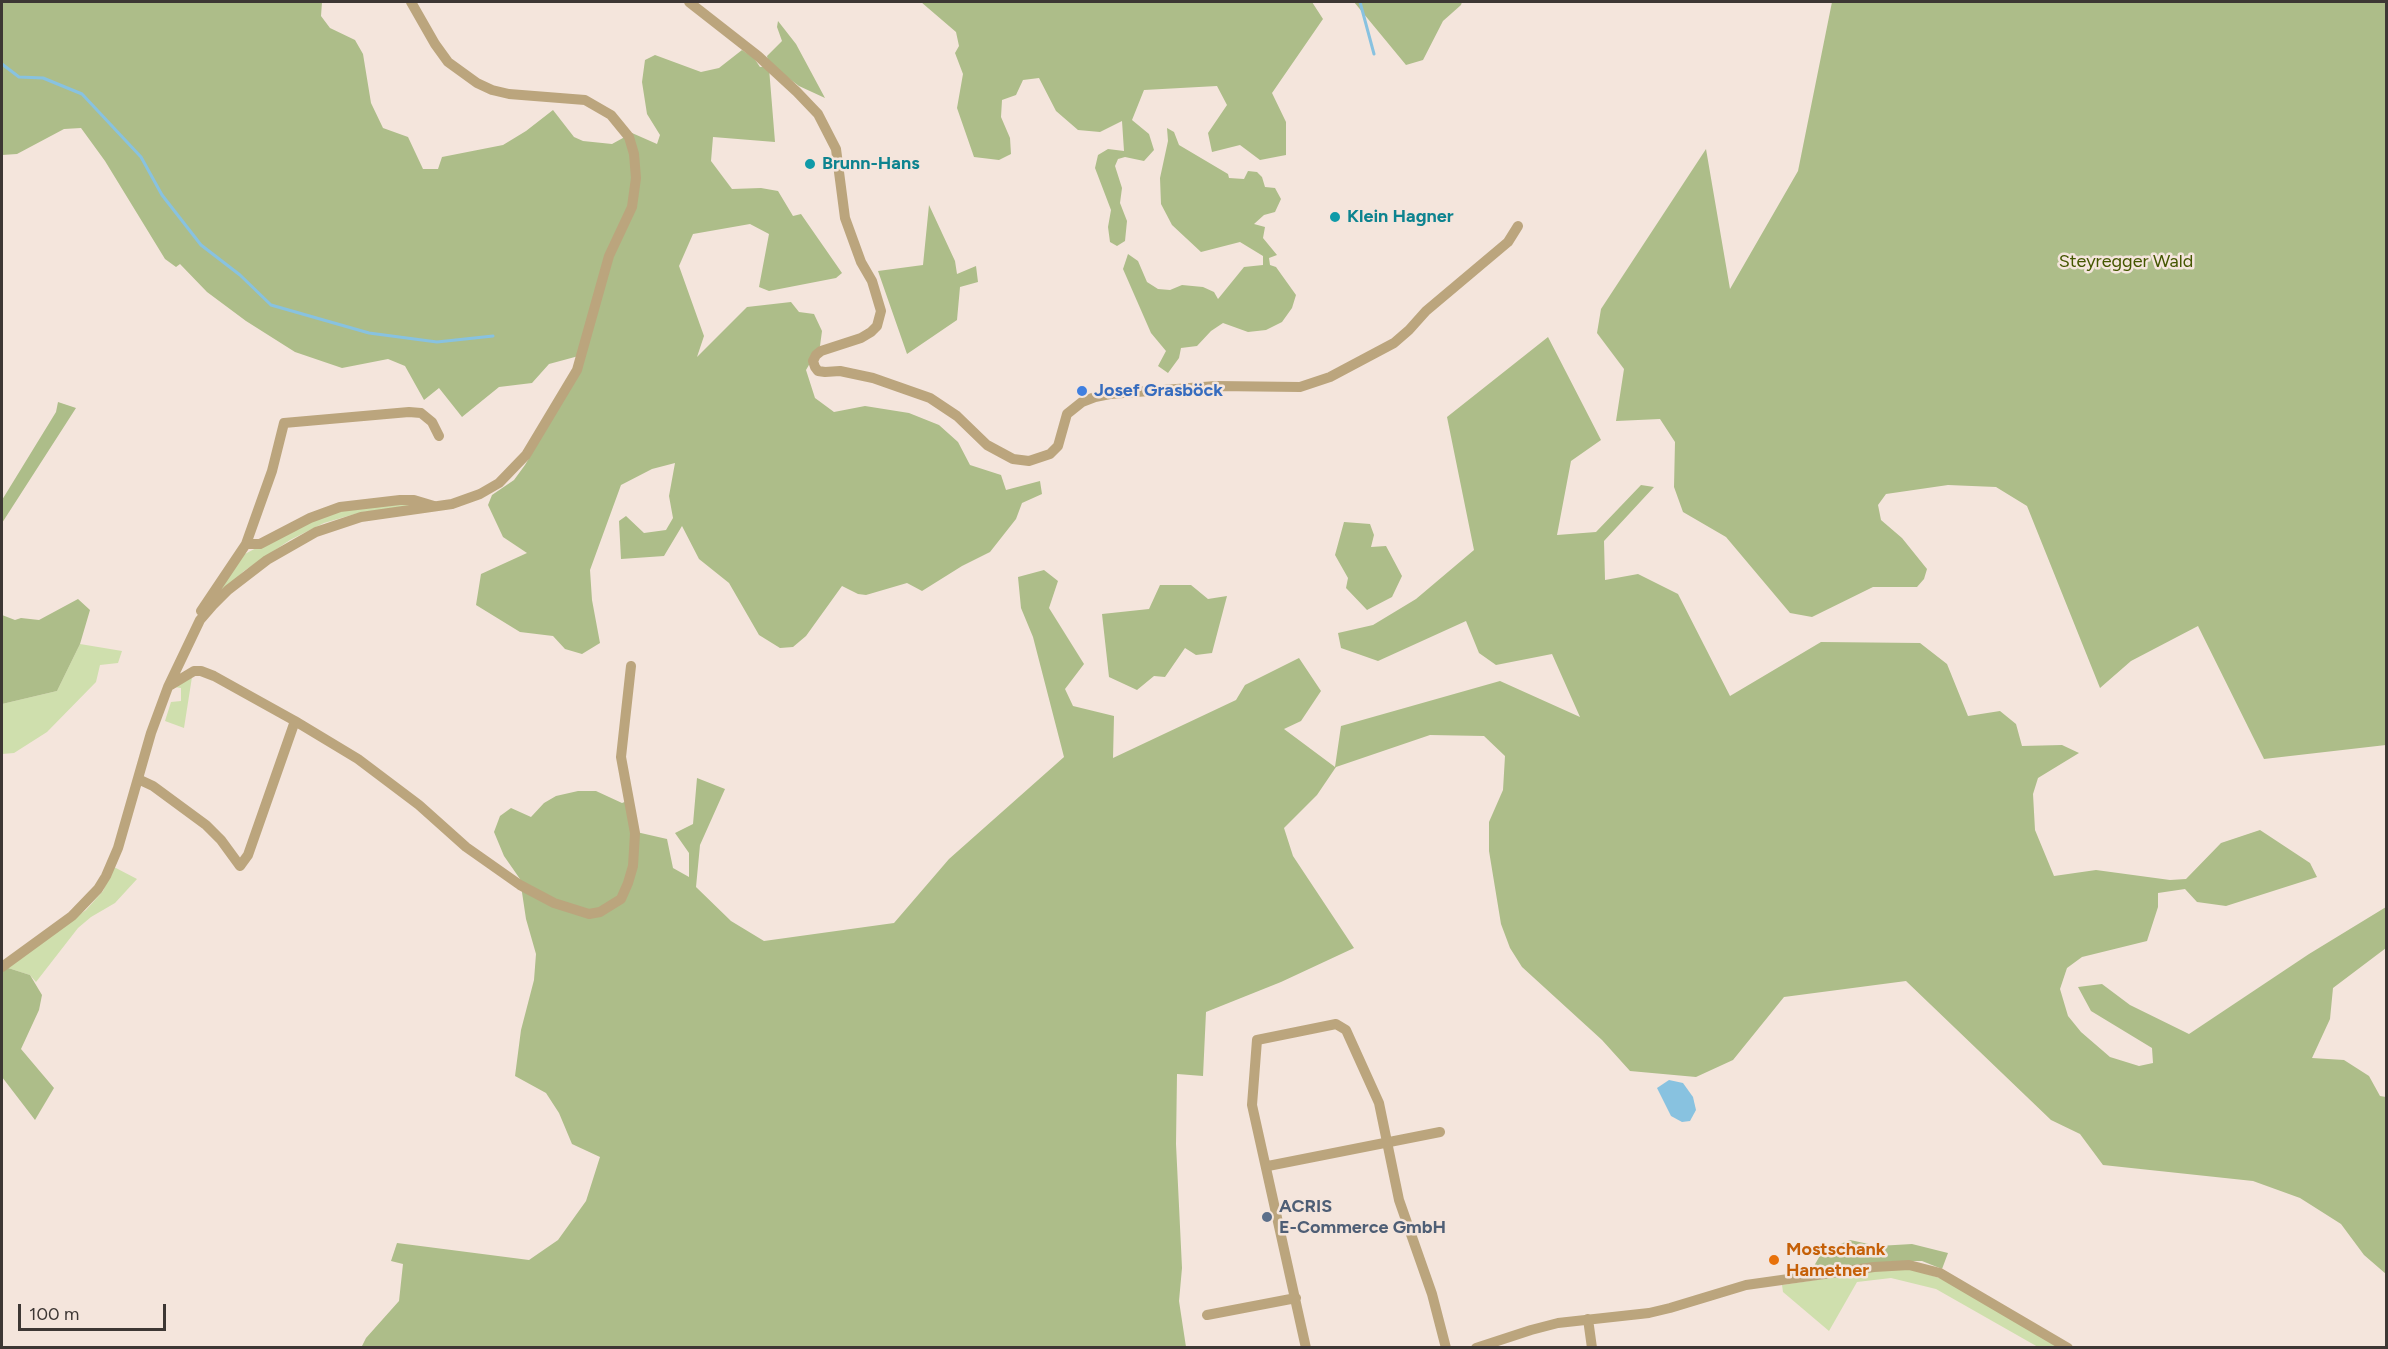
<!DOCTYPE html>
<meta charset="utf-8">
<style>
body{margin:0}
#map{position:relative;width:2388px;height:1349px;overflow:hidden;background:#f4e5dc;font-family:Figtree,sans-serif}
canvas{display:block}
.frame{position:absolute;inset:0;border:3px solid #3d3734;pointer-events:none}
.scale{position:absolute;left:18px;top:1304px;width:148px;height:27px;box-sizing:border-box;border:3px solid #3d3734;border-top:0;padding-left:8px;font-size:18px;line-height:21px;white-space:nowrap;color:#3d3734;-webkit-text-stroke:4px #f4e5dc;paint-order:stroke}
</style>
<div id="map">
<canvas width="2388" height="1349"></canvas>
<div class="frame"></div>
<div class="scale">100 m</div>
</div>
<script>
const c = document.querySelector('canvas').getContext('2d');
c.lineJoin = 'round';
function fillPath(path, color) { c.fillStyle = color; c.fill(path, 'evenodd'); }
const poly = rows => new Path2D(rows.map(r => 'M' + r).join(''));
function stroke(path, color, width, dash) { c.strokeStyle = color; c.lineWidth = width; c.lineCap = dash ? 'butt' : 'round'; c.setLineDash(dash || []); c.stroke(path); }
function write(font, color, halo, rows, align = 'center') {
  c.font = font + ' Figtree,sans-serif'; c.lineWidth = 5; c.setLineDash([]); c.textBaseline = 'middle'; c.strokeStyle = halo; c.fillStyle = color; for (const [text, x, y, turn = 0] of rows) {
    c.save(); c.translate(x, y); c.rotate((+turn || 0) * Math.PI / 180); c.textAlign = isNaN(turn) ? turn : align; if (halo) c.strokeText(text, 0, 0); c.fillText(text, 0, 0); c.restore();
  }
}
const green = poly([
 [371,504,428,505,362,512,324,523,290,540,244,571,205,608,243,555,313,518],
 [80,644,122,651,118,663,100,665,96,682,47,732,14,753,2,754,2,704,57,691],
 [192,677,184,728,165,721,171,702,181,701,181,688,174,687],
 [114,867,137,879,115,903,91,917,78,928,36,982,30,975,5,967,86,910,103,891],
 [1904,1267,1946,1280,2059,1347,2038,1347,1936,1289,1891,1278,1857,1282,1829,1331,1783,1292,1782,1285]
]);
const forest = poly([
 [2,2,322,2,321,16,330,28,355,40,363,54,371,103,383,128,408,137,423,169,438,169,442,157,503,145,526,131,553,110,574,137,583,141,612,144,632,133,657,144,660,135,647,114,642,82,645,60,655,55,701,72,719,68,742,50,754,58,760,67,769,66,767,56,782,41,777,27,778,21,796,44,825,98,799,86,771,65,769,68,775,142,713,137,711,161,732,189,761,188,778,191,793,216,801,214,842,273,836,278,769,291,759,287,769,234,750,224,693,234,679,266,704,336,697,357,747,307,791,302,799,312,814,314,822,331,820,346,806,370,815,398,834,412,865,406,909,413,939,425,958,442,970,465,1001,475,1006,490,1040,481,1042,494,1022,503,1016,519,990,552,962,566,922,591,907,583,866,595,858,594,842,586,806,636,793,647,780,648,759,635,729,583,699,559,682,526,664,556,621,559,619,521,626,516,644,533,666,530,673,518,669,496,675,463,652,469,621,485,590,570,592,600,600,643,582,654,565,649,553,636,520,632,476,605,481,574,527,553,503,537,488,505,492,495,514,480,525,465,577,377,586,354,549,364,532,383,499,387,462,417,439,388,424,400,405,366,388,359,342,368,295,352,246,321,207,292,180,264,176,267,165,259,105,161,81,128,64,129,17,154,2,155],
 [921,2,1312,2,1323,19,1272,93,1286,122,1286,155,1260,160,1240,145,1212,152,1208,133,1227,105,1217,86,1144,90,1132,120,1149,134,1154,150,1144,161,1125,157,1118,159,1115,166,1122,188,1120,203,1127,221,1125,241,1117,246,1110,242,1108,227,1111,210,1095,168,1098,155,1108,149,1124,151,1122,121,1100,132,1078,130,1056,111,1039,78,1023,80,1016,95,1002,100,1001,117,1010,138,1011,154,999,160,974,157,957,108,963,74,955,53,959,46,956,32],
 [1354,2,1462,2,1461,5,1443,21,1423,60,1406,65],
 [1832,2,2386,2,2386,745,2264,759,2198,626,2131,661,2100,688,2027,506,1996,487,1948,485,1886,494,1878,505,1881,520,1902,538,1927,569,1924,579,1917,587,1873,587,1812,617,1790,613,1726,537,1683,512,1674,487,1675,442,1660,419,1616,421,1624,369,1597,333,1601,309,1706,149,1730,289,1798,171],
 [1167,128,1174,132,1179,145,1228,174,1229,178,1244,179,1248,171,1257,172,1262,177,1265,187,1275,188,1281,199,1275,212,1264,215,1254,224,1265,227,1263,238,1277,255,1269,258,1270,265,1276,267,1296,295,1292,308,1282,322,1266,330,1248,332,1223,323,1211,331,1197,346,1181,348,1179,358,1168,373,1158,366,1166,351,1151,333,1123,269,1128,254,1138,261,1147,282,1158,289,1170,290,1182,285,1203,287,1214,292,1218,299,1244,267,1263,265,1263,256,1240,242,1201,252,1172,225,1161,204,1160,178,1168,141],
 [929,205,955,261,957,274,976,266,978,282,960,287,957,320,907,354,878,271,923,265],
 [1548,337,1601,440,1571,461,1557,535,1596,532,1641,485,1654,487,1604,541,1605,580,1638,574,1678,594,1730,696,1821,642,1920,643,1947,664,1968,716,2000,711,2016,724,2022,746,2062,745,2079,753,2038,778,2033,794,2035,830,2054,876,2096,870,2170,880,2186,879,2221,843,2260,830,2310,863,2317,877,2226,906,2197,902,2185,889,2158,893,2158,907,2147,941,2082,957,2067,968,2060,989,2068,1016,2081,1032,2110,1057,2139,1066,2153,1063,2152,1048,2091,1011,2078,987,2102,984,2130,1005,2189,1034,2309,954,2386,907,2386,948,2333,988,2330,1019,2312,1058,2344,1060,2369,1076,2380,1096,2386,1097,2386,1274,2364,1255,2341,1224,2300,1198,2253,1181,2103,1165,2080,1134,2051,1120,1906,981,1784,997,1733,1060,1696,1077,1630,1071,1602,1040,1522,967,1510,948,1501,924,1489,851,1489,822,1503,790,1505,756,1484,736,1430,735,1336,767,1317,795,1284,828,1293,856,1354,948,1281,982,1206,1012,1203,1076,1177,1074,1176,1144,1182,1268,1179,1301,1186,1347,361,1348,366,1338,399,1301,403,1264,391,1261,397,1243,529,1260,558,1240,586,1201,600,1157,572,1144,559,1113,546,1093,515,1076,521,1030,534,980,536,954,526,919,520,879,504,856,494,832,500,816,511,808,531,817,544,803,556,796,578,791,596,791,622,803,627,801,632,831,667,839,673,868,689,877,689,853,675,833,693,824,697,778,725,789,700,845,696,887,731,921,764,941,894,923,949,859,1064,757,1033,637,1021,608,1018,577,1044,570,1058,581,1049,608,1084,664,1065,689,1073,706,1114,716,1113,758,1236,700,1245,685,1299,658,1321,691,1301,721,1284,729,1335,767,1341,726,1500,681,1580,717,1552,654,1496,665,1479,653,1466,621,1378,661,1341,648,1338,633,1373,625,1416,599,1474,550,1447,417],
 [58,402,76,408,2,523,2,500,56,412],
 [1344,522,1370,524,1374,535,1371,547,1386,546,1402,576,1392,597,1367,610,1346,588,1348,578,1335,555],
 [1160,585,1191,585,1208,599,1227,596,1212,653,1196,655,1185,648,1165,677,1154,676,1137,690,1109,677,1102,614,1149,609],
 [78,599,90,610,80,644,57,691,2,704,2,615,15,620,21,618,39,620],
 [5,967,30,975,42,995,39,1010,21,1049,54,1088,35,1120,2,1077,2,969],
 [1850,1240,1878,1246,1912,1244,1948,1253,1942,1269,1922,1261,1895,1261,1810,1273,1822,1252]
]);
const water = poly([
 [1669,1080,1683,1083,1693,1097,1696,1110,1690,1121,1682,1122,1671,1116,1657,1088]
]);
const stream = poly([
 [1360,2,1374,54],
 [2,64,19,77,43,78,82,94,141,157,162,195,201,245,240,275,271,305,369,333,437,342,493,336]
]);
const minor = poly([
 [689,2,758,56,797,92,818,114,836,149,845,218,861,262,872,281,881,311,877,326,871,332,861,338,821,351,816,355,813,361,815,367,818,371,825,372,840,371,873,378,930,398,957,416,987,445,1013,459,1029,461,1050,454,1058,446,1067,414,1082,402,1095,397,1110,394,1216,386,1300,387,1330,377,1394,343,1409,330,1426,311,1508,242,1518,226],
 [246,544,260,544,310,518,340,507,400,500,414,500,434,506],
 [201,611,246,544,272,471,284,423,409,412,421,413,432,422,439,436],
 [169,686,194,671,201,671,214,676,295,721,358,759,419,805,466,847,520,885,554,903,589,914,600,912,621,899,628,883,633,866,635,833,621,757,631,666],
 [138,779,153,786,206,825,221,840,240,866,248,855,295,721],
 [2,967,72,916,98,889,106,876,118,848,151,733,168,687,200,620,213,605,228,590,267,560,316,532,361,517,452,504,480,494,499,483,526,455,577,370,609,256,632,207,636,178,634,154,629,137,611,115,585,100,509,94,492,90,477,83,448,62,435,44,411,2],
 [1268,1166,1440,1132],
 [1207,1315,1296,1298],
 [1588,1319,1592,1348],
 [1306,1348,1252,1105,1257,1040,1336,1024,1346,1030,1379,1103,1399,1200,1432,1294,1446,1348],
 [1476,1348,1531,1330,1558,1323,1649,1313,1670,1308,1746,1285,1874,1267,1909,1265,1940,1273,2068,1348]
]);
const markers = [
 [810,164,6,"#0f9aa8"],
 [1335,217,6,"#0f9aa8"],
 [1082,391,6,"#3f7fe0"],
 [1267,1217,6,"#5c6f8a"],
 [1774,1260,6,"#e8710a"]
];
const cultureNames = [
 ["Brunn-Hans",822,164],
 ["Klein Hagner",1347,217]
];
const parkNames = [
 ["Steyregger Wald",2126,262]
];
const shopNames = [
 ["Josef Grasböck",1094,391]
];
const serviceNames = [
 ["ACRIS",1279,1207],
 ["E-Commerce GmbH",1279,1228]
];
const foodNames = [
 ["Mostschank",1786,1250],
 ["Hametner",1786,1271]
];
fillPath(green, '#cfdfad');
fillPath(forest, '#adbd89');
fillPath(water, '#88c2e0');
stroke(stream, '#88c2e0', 3);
stroke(minor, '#bba57d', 10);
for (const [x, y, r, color] of markers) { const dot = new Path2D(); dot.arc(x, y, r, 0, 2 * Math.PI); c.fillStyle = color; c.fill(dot); stroke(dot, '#f4e5dc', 2); }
write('bold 18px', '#0d838f', '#f4e5dc', cultureNames, 'left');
write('18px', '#445600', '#f4e5dc', parkNames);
write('bold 18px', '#366cbe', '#f4e5dc', shopNames, 'left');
write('bold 18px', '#4e5e75', '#f4e5dc', serviceNames, 'left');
write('bold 18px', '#c56008', '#f4e5dc', foodNames, 'left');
</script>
